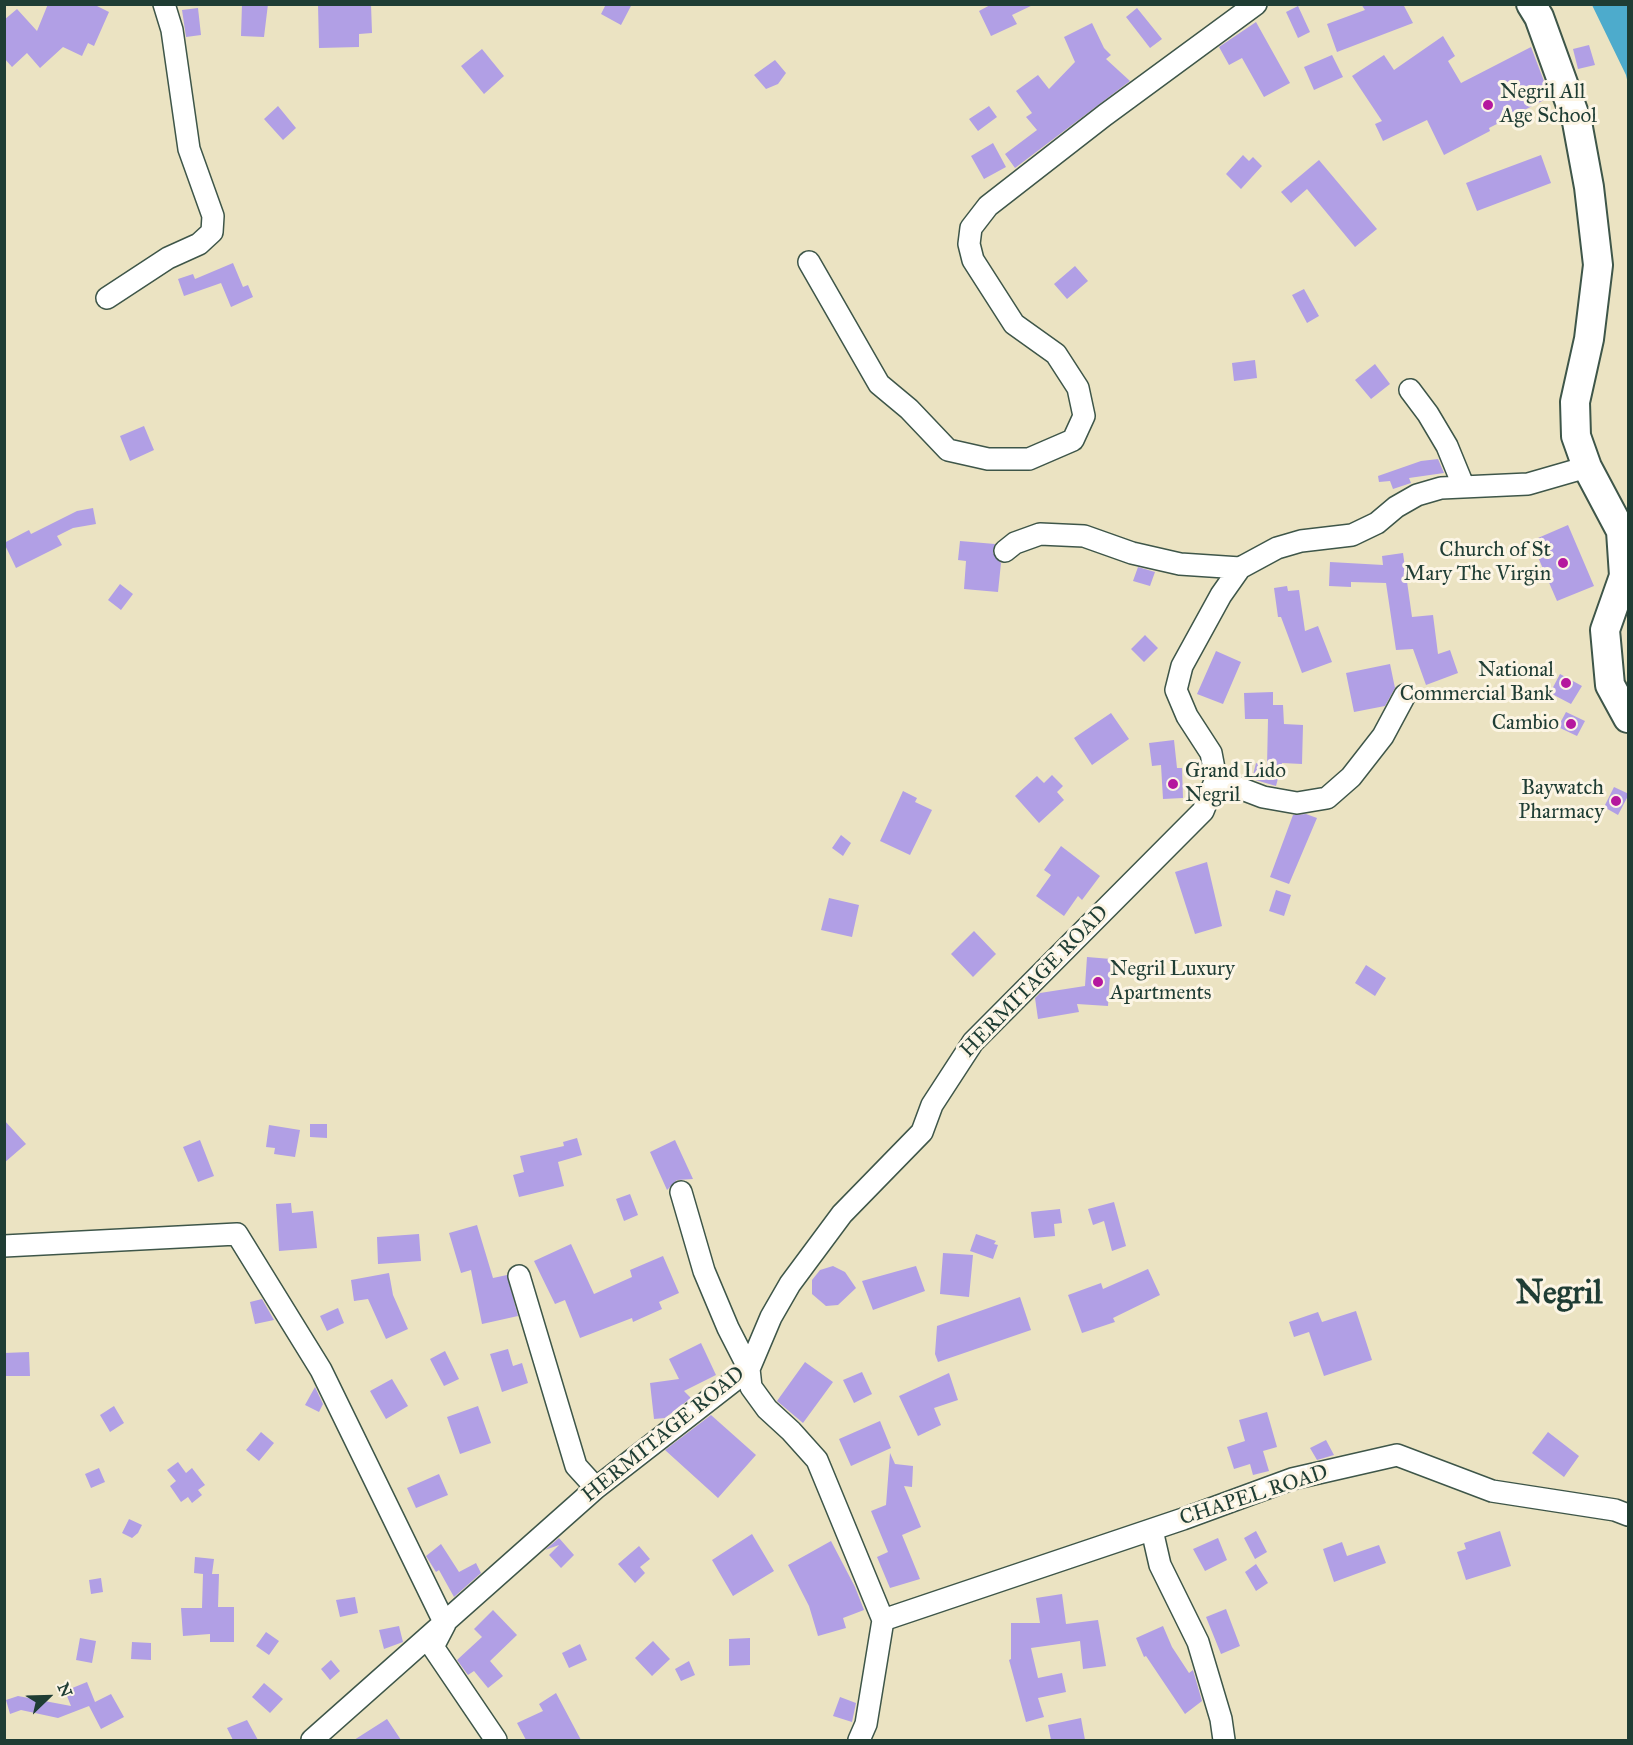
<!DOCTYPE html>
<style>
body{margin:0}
#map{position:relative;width:1633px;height:1745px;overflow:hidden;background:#ebe3c2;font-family:"IM FELL Great Primer",serif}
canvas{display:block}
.frame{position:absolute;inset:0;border:6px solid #1f3d34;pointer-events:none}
.north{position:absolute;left:18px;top:1667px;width:60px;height:60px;-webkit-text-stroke:4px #fcf5e5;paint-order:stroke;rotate:67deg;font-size:16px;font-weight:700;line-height:24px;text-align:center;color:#1f3d34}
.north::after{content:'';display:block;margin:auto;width:21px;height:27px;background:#1f3d34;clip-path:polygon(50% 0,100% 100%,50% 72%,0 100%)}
</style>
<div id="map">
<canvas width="1633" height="1745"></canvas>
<div class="frame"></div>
<div class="north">N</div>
</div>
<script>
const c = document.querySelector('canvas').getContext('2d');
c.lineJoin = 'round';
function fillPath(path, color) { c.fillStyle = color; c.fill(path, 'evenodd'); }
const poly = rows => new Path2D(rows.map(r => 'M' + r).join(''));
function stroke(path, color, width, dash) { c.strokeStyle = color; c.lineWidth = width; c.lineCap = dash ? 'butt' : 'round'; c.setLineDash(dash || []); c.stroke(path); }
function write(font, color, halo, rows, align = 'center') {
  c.font = font + ' "IM FELL Great Primer",serif'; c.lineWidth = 6; c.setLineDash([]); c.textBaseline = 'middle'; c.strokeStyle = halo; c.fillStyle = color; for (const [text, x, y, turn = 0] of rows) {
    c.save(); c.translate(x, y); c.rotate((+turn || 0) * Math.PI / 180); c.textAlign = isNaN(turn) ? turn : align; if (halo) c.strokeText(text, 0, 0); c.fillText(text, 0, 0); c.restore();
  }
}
const water = poly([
 [1592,5,1628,5,1628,84,1626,75]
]);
const building = poly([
 [48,4,93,4,109,12,94,46,88,43,82,56,63,47,40,68,27,53,12,67,4,58,4,20,17,9,37,31],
 [242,4,268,4,264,37,241,36],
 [318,4,371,4,372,33,359,34,359,47,319,48],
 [606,4,632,4,621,25,601,14],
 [992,4,1035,4,1012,15,1017,24,991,36,979,11],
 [1361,4,1403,4,1413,23,1337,52,1327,24,1365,10],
 [1298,6,1310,32,1298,38,1286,12],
 [198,8,201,35,186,37,182,10],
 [1137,8,1162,39,1150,48,1126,17],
 [1256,22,1290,83,1264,97,1242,58,1229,65,1219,47],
 [1092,23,1104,48,1111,55,1106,59,1130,81,1015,168,1005,154,1037,130,1026,117,1032,113,1016,91,1038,75,1049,89,1075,62,1064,37],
 [1443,36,1455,56,1448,61,1461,83,1531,47,1550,97,1489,128,1490,131,1444,155,1427,120,1383,141,1375,124,1382,121,1352,76,1384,55,1394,70],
 [1589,45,1595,65,1578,69,1573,49],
 [482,49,504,76,484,94,461,66],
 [1332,55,1343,77,1314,90,1304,67],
 [775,60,786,73,778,84,766,89,754,75],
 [278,106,296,128,283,140,264,119],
 [989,106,997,117,978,131,969,119],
 [993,143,1006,167,984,179,971,156],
 [1243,155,1249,161,1253,157,1262,166,1241,189,1226,174],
 [1541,155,1551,183,1477,211,1466,183],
 [1319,160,1377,229,1355,247,1307,189,1291,203,1281,192],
 [233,263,243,287,248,285,253,297,231,307,221,283,184,296,178,279,193,274,195,279],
 [1075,266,1088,281,1067,299,1054,284],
 [1304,289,1319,316,1307,323,1292,295],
 [1255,360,1257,378,1234,381,1232,363],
 [1375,364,1390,384,1371,399,1355,380],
 [144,426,154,450,130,461,120,436],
 [1438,459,1444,473,1409,478,1411,483,1393,489,1390,481,1379,482,1378,476,1421,461],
 [93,508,96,524,73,528,57,536,62,545,16,568,4,543,29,530,31,534,77,511],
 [1568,525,1594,586,1557,601,1531,541],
 [960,541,995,544,993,553,1001,563,998,592,964,589,966,561,958,560],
 [1403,553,1412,617,1433,615,1438,654,1450,650,1458,673,1426,685,1413,649,1396,650,1386,583,1351,582,1351,587,1329,586,1330,562,1383,565,1382,556],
 [1138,567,1155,572,1150,586,1133,581],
 [120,584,133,594,121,610,108,600],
 [1287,586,1288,591,1299,590,1305,631,1318,626,1332,662,1302,673,1281,617,1278,617,1274,588],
 [1145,635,1158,648,1144,662,1131,649],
 [1216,651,1241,662,1223,704,1197,694],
 [1390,664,1395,688,1385,706,1354,712,1346,673],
 [1560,674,1582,686,1571,704,1550,693],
 [1273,692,1273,705,1283,705,1284,724,1303,725,1302,764,1282,763,1276,786,1252,779,1256,763,1267,766,1268,719,1245,719,1244,693],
 [1566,712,1585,721,1577,736,1558,727],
 [1111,713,1129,739,1092,765,1074,738],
 [1174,740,1177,768,1182,768,1183,798,1163,799,1161,765,1152,766,1149,743],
 [1052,775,1063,786,1057,792,1064,800,1039,823,1015,796,1037,776,1044,783],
 [1614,787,1629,794,1618,815,1604,807],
 [903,791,917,798,915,802,932,810,910,855,880,841],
 [1306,814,1317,818,1289,884,1270,877,1293,815],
 [841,835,851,843,843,856,832,848],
 [1061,846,1100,876,1082,900,1078,896,1064,916,1036,896,1051,875,1044,870],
 [1207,862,1222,926,1195,934,1175,872],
 [1276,890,1291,895,1284,916,1269,911],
 [829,898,859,905,852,937,821,930],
 [974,931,996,954,973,977,951,954],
 [1087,957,1111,959,1108,1006,1077,1004,1079,1012,1038,1019,1035,998,1040,993,1085,986],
 [1366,965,1386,978,1375,996,1355,983],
 [4,1120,26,1144,4,1163],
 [310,1124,327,1124,327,1138,310,1137],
 [269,1125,300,1130,295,1157,274,1154,275,1148,266,1147],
 [577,1138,582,1155,558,1162,564,1186,519,1197,513,1175,524,1172,520,1156,564,1146,563,1142],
 [200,1140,214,1176,198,1182,183,1147],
 [675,1140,693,1179,677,1180,667,1190,650,1152],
 [630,1194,638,1215,624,1221,616,1199],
 [1114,1202,1126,1246,1112,1251,1104,1221,1093,1225,1088,1209],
 [291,1203,292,1213,313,1211,317,1248,279,1251,276,1204],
 [1060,1209,1062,1223,1054,1224,1055,1236,1034,1238,1031,1212],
 [477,1225,493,1278,507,1275,518,1316,482,1324,471,1270,461,1273,449,1233],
 [419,1234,421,1261,378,1264,377,1237],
 [976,1234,996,1241,994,1244,998,1245,993,1259,970,1251],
 [571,1244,594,1294,632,1277,630,1270,663,1256,679,1293,659,1302,662,1309,633,1322,632,1318,580,1338,565,1300,555,1304,534,1261],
 [943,1253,973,1255,969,1297,940,1294],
 [833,1266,845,1272,856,1288,838,1305,826,1306,812,1294,812,1280,820,1270],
 [916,1266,925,1291,873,1310,862,1281],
 [1148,1269,1160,1295,1113,1318,1115,1322,1082,1333,1068,1295,1101,1283,1103,1289],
 [389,1273,393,1295,408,1329,386,1339,368,1299,354,1301,351,1280],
 [1020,1297,1031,1330,938,1362,935,1354,937,1326],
 [262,1299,274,1320,255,1324,250,1302],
 [338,1308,344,1323,327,1331,320,1316],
 [1356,1311,1372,1360,1324,1376,1309,1332,1294,1337,1289,1322,1318,1312,1322,1322],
 [701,1343,716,1375,684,1391,691,1398,665,1418,654,1419,650,1383,679,1379,669,1359],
 [508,1349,513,1366,522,1363,528,1383,502,1392,490,1354],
 [445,1351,459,1379,444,1386,430,1359],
 [29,1352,30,1376,4,1376,4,1353],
 [805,1362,833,1382,803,1423,777,1401],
 [862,1372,872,1394,854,1403,843,1380],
 [949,1373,958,1400,934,1408,941,1425,918,1436,899,1396],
 [392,1379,408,1406,386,1419,370,1391],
 [315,1387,323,1404,319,1412,305,1405],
 [114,1406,124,1423,110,1432,100,1415],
 [478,1406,491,1443,460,1454,447,1417],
 [1267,1412,1277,1447,1263,1451,1269,1471,1253,1475,1250,1464,1234,1469,1227,1447,1245,1441,1239,1420],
 [711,1415,756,1455,718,1498,665,1450],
 [880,1421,891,1448,851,1466,839,1439],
 [261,1432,274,1443,259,1461,246,1450],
 [1548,1432,1579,1456,1564,1477,1532,1453],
 [1326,1440,1334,1455,1317,1460,1310,1448],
 [890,1453,895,1464,913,1466,912,1487,904,1486,921,1527,902,1535,920,1579,890,1588,877,1557,888,1552,871,1511,886,1505],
 [178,1462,186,1473,192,1468,205,1485,198,1490,202,1495,192,1503,188,1497,181,1502,170,1486,176,1481,167,1470],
 [99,1468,105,1482,91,1488,85,1474],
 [439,1474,448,1495,416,1508,407,1488],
 [129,1519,142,1525,138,1533,132,1538,122,1533],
 [1256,1531,1267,1552,1255,1559,1244,1538],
 [1500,1531,1511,1566,1466,1580,1457,1552,1466,1549,1464,1543],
 [752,1534,774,1571,733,1596,712,1560],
 [559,1538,574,1555,561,1568,549,1555,559,1545,545,1550],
 [1218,1538,1227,1560,1205,1571,1193,1549],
 [831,1541,855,1587,864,1610,843,1618,846,1628,818,1636,809,1606,788,1565],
 [1342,1542,1347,1556,1379,1545,1386,1563,1334,1582,1323,1549],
 [441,1544,459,1572,476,1563,481,1573,454,1597,439,1570,436,1572,426,1556],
 [639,1546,650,1559,640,1567,645,1573,635,1583,618,1564],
 [195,1557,214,1559,212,1574,219,1574,218,1607,234,1607,234,1642,210,1642,210,1634,183,1636,181,1608,202,1608,203,1574,194,1573],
 [1256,1564,1268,1583,1256,1591,1245,1572],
 [101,1578,103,1592,91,1594,89,1580],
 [1062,1594,1066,1624,1098,1620,1106,1666,1083,1669,1080,1641,1031,1648,1038,1678,1062,1673,1066,1692,1038,1698,1044,1717,1026,1722,1009,1660,1011,1659,1011,1623,1040,1623,1036,1598],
 [355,1597,358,1613,340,1617,336,1600],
 [1226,1609,1240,1646,1221,1654,1206,1617],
 [493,1610,517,1635,490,1661,503,1676,488,1688,474,1671,468,1675,457,1660,482,1637,474,1629],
 [399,1626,403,1642,384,1649,379,1630],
 [1163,1626,1172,1647,1189,1673,1193,1670,1202,1701,1185,1714,1146,1656,1144,1657,1136,1638],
 [266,1632,279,1641,269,1655,256,1646],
 [80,1638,96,1641,92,1663,76,1660],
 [750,1638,750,1665,729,1666,729,1639],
 [653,1641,670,1659,652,1676,635,1658],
 [132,1642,151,1643,151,1660,131,1659],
 [580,1644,587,1660,569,1668,562,1653],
 [331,1660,340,1671,330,1680,321,1669],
 [689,1661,695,1675,681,1681,675,1669],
 [87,1682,95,1702,111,1694,124,1717,101,1729,89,1706,58,1718,21,1710,10,1714,6,1700,18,1696,71,1706,65,1691],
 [264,1683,283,1699,270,1713,252,1697],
 [556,1693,581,1740,526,1740,517,1723,543,1711,539,1704],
 [840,1697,856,1703,852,1722,833,1716],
 [1081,1718,1085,1740,1051,1740,1048,1725],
 [387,1719,401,1740,354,1740],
 [247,1720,258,1740,233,1740,227,1728]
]);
const minor = poly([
 [809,262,879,384,909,409,948,450,988,459,1029,459,1073,440,1084,416,1078,388,1056,354,1014,324,973,260,969,244,971,228,988,206,1105,115,1256,4],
 [107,298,168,258,199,244,212,232,213,216,189,149,172,30,164,4],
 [1410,390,1428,414,1447,446,1463,485],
 [1005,551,1015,543,1040,534,1084,536,1132,553,1180,564,1240,568],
 [1216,779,1263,797,1297,803,1327,798,1351,777,1383,736,1405,695],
 [681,1192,704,1271,728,1328,749,1369,751,1387,767,1409,791,1431,817,1460,883,1620,866,1724,859,1740],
 [4,1246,237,1234,321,1370,445,1624,433,1647,496,1740],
 [519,1276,576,1466,596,1488],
 [1152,1530,1160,1565,1198,1642,1221,1719,1224,1740],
 [883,1620,1183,1519,1292,1479,1397,1455,1492,1491,1615,1510,1628,1515],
 [312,1740,596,1488,749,1369,771,1317,790,1284,842,1214,922,1132,932,1105,973,1042,1203,811,1216,779,1211,753,1187,716,1176,690,1182,666,1221,595,1240,568,1277,548,1301,541,1352,535,1377,523,1396,507,1417,495,1441,488,1528,484,1587,467]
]);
const secondary = poly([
 [1531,4,1539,17,1577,122,1589,187,1598,265,1589,339,1575,402,1576,436,1587,467,1621,531,1624,576,1605,630,1610,685,1628,718]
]);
const markers = [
 [1488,105,6,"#b5179e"],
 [1563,563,6,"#b5179e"],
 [1566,683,6,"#b5179e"],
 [1571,724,6,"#b5179e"],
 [1173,784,6,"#b5179e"],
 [1616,801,6,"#b5179e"],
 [1098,982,6,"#b5179e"]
];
const poiNames = [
 ["Negril All",1500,93,"left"],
 ["Age School",1500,117,"left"],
 ["Church of St",1551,551],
 ["Mary The Virgin",1551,575],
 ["National",1554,671],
 ["Commercial Bank",1554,695],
 ["Cambio",1559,724],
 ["Grand Lido",1185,772,"left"],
 ["Negril",1185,796,"left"],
 ["Baywatch",1604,789],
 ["Pharmacy",1604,813],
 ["Negril Luxury",1110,970,"left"],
 ["Apartments",1110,994,"left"]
];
const streetNames = [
 ["HERMITAGE ROAD",1035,982,-46],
 ["HERMITAGE ROAD",664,1435,-39],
 ["CHAPEL ROAD",1254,1496,-18]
];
const townNames = [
 ["Negril",1559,1295]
];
fillPath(water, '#4dabcc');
fillPath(building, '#b19fe5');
stroke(minor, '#3e5649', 24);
stroke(secondary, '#3e5649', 32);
stroke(minor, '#fff', 21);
stroke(secondary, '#fff', 28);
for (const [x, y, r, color] of markers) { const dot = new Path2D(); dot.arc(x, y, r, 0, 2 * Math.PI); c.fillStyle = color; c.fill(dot); stroke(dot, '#fcf5e5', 2); }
write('21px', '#1f3d34', '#fcf5e5', poiNames, 'right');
write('21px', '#1f3d34', '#fcf5e5', streetNames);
write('bold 33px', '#1f3d34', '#fcf5e5', townNames);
</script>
